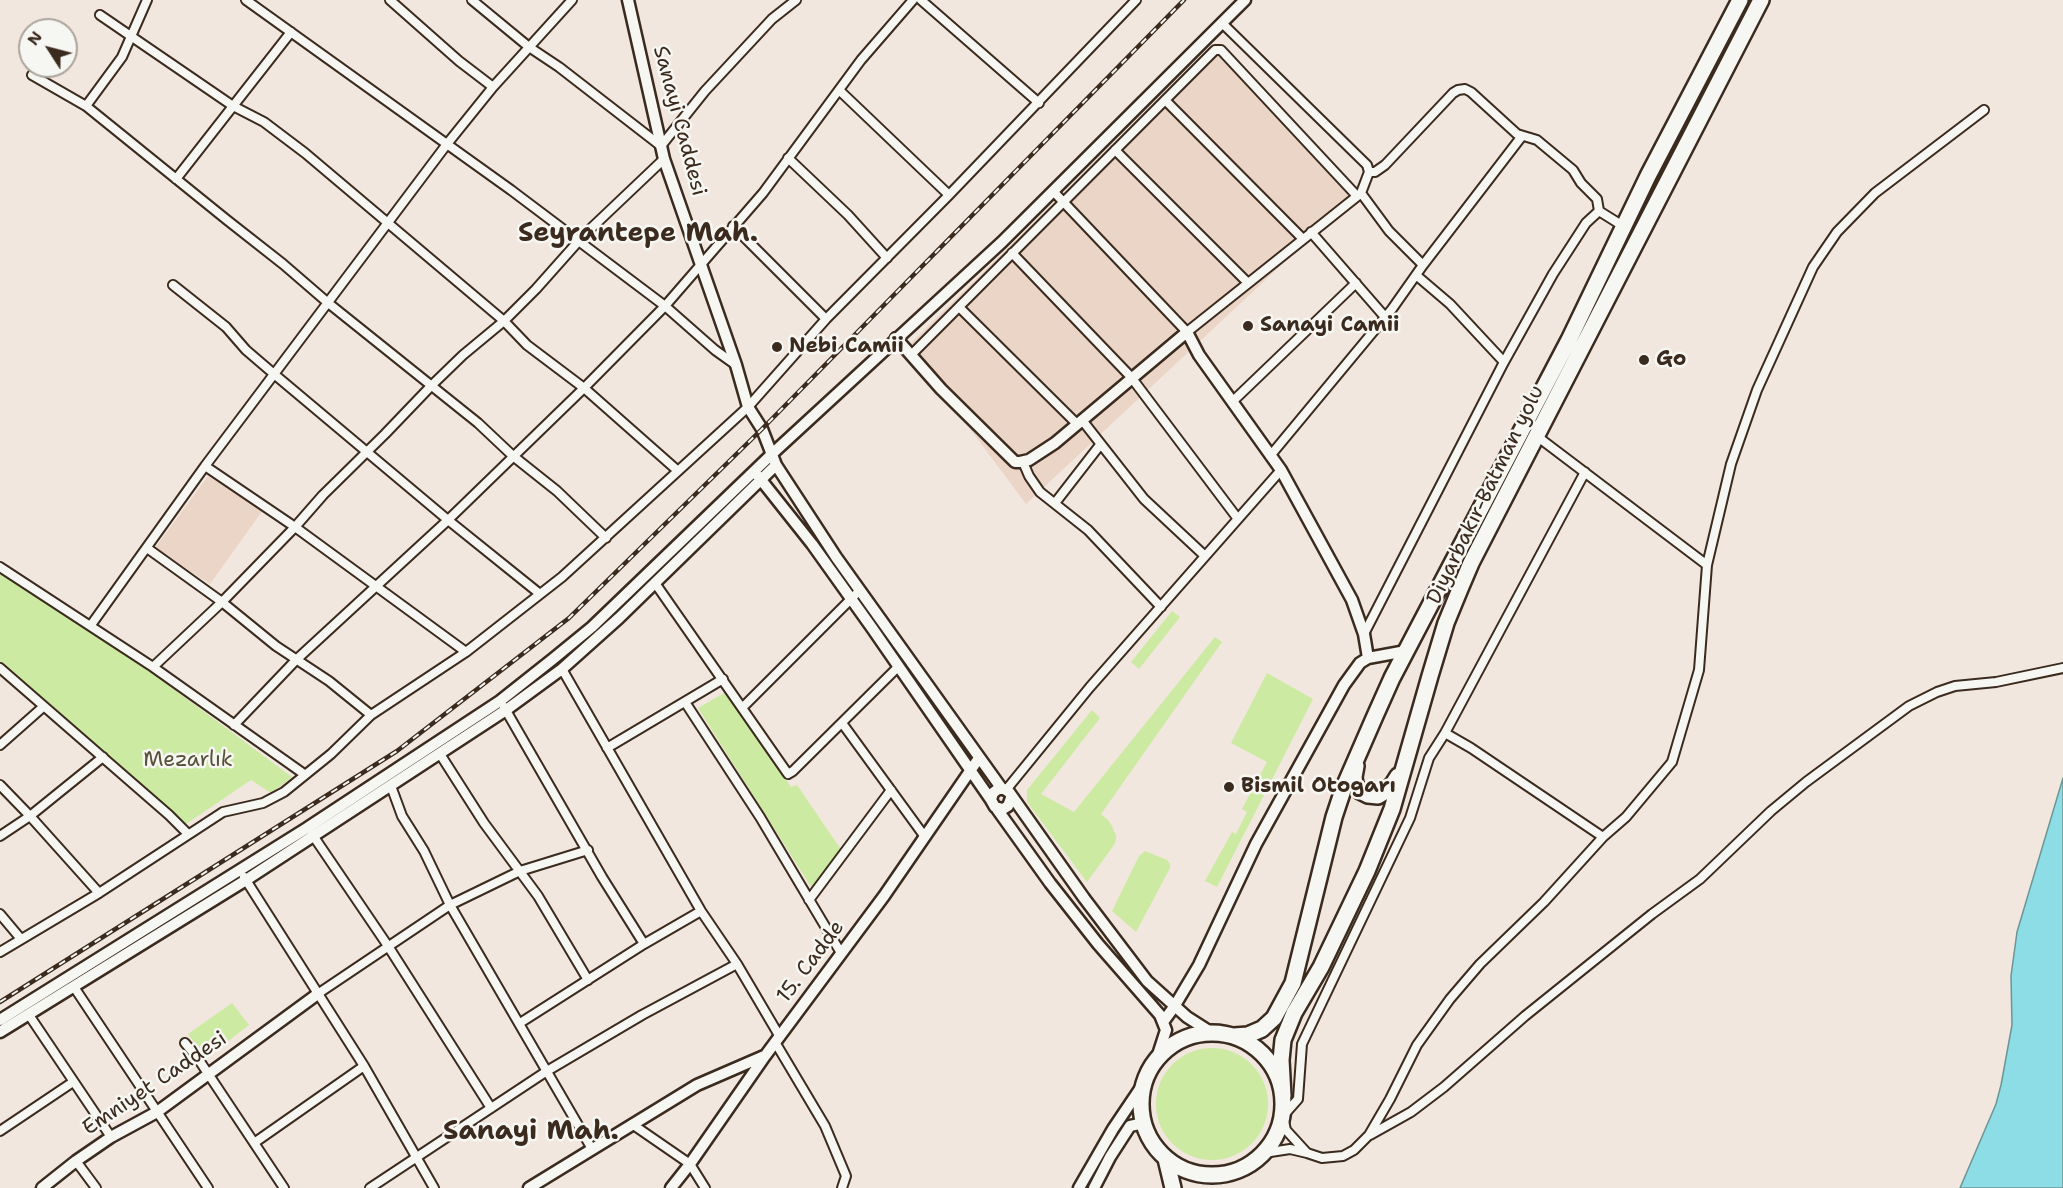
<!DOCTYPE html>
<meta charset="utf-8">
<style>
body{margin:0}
#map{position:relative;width:2063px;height:1188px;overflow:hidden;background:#f1e7de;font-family:"Shantell Sans",sans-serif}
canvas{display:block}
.north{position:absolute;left:18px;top:18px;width:60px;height:60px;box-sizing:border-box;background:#f6f6f2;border:2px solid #aba49d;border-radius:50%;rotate:306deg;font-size:16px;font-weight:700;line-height:24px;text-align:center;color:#3b2a1e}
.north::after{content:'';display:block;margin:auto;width:21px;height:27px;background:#3b2a1e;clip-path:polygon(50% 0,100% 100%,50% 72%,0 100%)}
</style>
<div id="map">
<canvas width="2063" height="1188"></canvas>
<div class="north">N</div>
</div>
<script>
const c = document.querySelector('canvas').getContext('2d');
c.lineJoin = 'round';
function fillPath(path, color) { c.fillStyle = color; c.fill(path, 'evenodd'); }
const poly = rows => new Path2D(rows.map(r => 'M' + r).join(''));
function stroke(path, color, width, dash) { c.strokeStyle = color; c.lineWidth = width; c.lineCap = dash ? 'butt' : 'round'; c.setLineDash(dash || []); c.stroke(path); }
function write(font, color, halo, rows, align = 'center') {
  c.font = font + ' "Shantell Sans",sans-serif'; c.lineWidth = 5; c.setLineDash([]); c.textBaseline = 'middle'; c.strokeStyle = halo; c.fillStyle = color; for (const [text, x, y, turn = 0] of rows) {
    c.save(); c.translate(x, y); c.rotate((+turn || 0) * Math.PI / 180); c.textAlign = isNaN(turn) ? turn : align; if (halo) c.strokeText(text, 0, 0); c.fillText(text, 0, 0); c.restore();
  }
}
const built = poly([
 [1213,47,1354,197,1026,504,908,346],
 [208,476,263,510,210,584,155,548]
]);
const green = poly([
 [0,572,106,639,292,777,271,793,251,780,186,824,0,663],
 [1172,611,1180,617,1139,669,1131,662],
 [1215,637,1222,642,1101,814,1108,820,1112,826,1116,836,1116,840,1114,845,1087,882,1027,802,1027,790,1092,710,1100,718,1041,794,1074,812],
 [1267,673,1313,699,1217,887,1205,881,1232,832,1236,834,1247,812,1242,809,1267,762,1231,743],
 [726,692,791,787,797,785,844,854,813,890,698,708],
 [1145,851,1167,860,1170,864,1170,868,1136,932,1112,911,1139,856],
 [232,1003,249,1025,206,1058,188,1034],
 '1156 1104a56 56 0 1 1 112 0a56 56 0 1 1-112 0Z'
]);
const water = poly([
 [2063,778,2063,1188,1960,1188,1996,1104,2001,1085,2012,1025,2011,976,2017,932,2063,778]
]);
const street = poly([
 [246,0,511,190,665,306,715,350,736,365],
 [390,0,459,61,493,87],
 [472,0,529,47,559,67,661,146,705,91,772,19,796,0],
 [921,0,1039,103],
 [100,15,233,106,264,122,305,153,504,321,527,345,584,388,678,471],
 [1222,23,1367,165,1369,172,1361,193,1389,231,1423,265],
 [32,75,86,106,227,220,283,264,327,302,478,423,513,456,557,491,606,538],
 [839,90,949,195],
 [1165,100,1303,239],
 [86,106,122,57,147,0],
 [1115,150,1248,283],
 [788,158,848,215,887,258],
 [1369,172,1375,172,1385,165,1453,93,1458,90,1465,89,1471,92,1517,134,1537,140,1573,170,1581,183,1597,199,1599,211],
 [176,179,291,32],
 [1053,191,1187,332,1360,194],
 [733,226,826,319],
 [1311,232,1385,317],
 [1012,253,1131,377,1238,519],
 [1416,275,1450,304,1504,362],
 [173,285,226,327,246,350,274,374,448,520,540,594],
 [959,307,1077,424],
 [911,355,1215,50,1221,50,1357,196],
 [1232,402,1356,283],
 [1082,420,1144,499,1205,556],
 [1538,437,1707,565],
 [1270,456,1392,309,1423,265,1522,136],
 [1023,462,1029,476,1040,492,1088,530,1161,607],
 [205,466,295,527,466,652],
 [1055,503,1100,445],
 [147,548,222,602,276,646,329,681,371,715],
 [0,567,153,667,304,774],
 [655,583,788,774,793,771,899,666],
 [91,625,205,466,447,144,493,87,572,0],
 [1364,634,1504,362,1553,274,1586,223,1599,211,1623,226],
 [153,667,222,602,295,527,323,495,385,434,431,386,463,355,504,321,536,289,584,235,664,159],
 [0,668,169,815,188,834],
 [562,669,701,911,737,964,780,1037],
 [685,702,760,817,841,953],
 [504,707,602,877,644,944],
 [743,707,859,591],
 [842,723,925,837],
 [234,725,296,660,448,520,584,388,665,306,763,193,861,60,913,0],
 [1445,733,1471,748,1603,837],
 [0,745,43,707],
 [607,748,723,679],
 [440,754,484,823,538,896,588,980],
 [0,785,30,816,99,893],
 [391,786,402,816,424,851,450,905,592,1149],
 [1006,790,1090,687,1281,470],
 [312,834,388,946,491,1108],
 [0,836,30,816,103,757],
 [244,877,364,1066,434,1188],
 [809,900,891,790],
 [0,914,21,939],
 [0,952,99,893,223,812,263,803,284,792,331,754,371,715,466,652,562,577,748,407,826,319,949,195,1136,0],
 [74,987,208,1188],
 [319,993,450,905,520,871,588,850],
 [29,1015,111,1137],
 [520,1023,644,944,701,911],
 [775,1042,825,1126,846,1176,842,1188],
 [185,1043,199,1060,284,1188],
 [632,1124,690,1164,705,1188],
 [0,1131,73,1082],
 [1370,1135,1411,1112,1444,1087,1525,1016,1652,914,1700,879,1771,811,1806,782,1909,706,1937,692,1955,686,1996,682,2063,668],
 [254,1143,364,1066],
 [1264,1153,1290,1149,1307,1153,1286,1130,1283,1116,1298,1099,1302,1044,1410,818,1429,758,1445,733,1585,472],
 [1307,1153,1322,1158,1343,1156,1354,1150,1369,1135,1390,1099,1417,1045,1450,999,1480,964,1544,902,1603,837,1626,817,1672,762,1699,670,1707,565,1731,464,1757,390,1813,267,1837,232,1875,193,1984,110],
 [76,1161,96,1188],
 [370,1188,547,1071,642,1015,737,964]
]);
const secondary = poly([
 [628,0,664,159,736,365,748,407,762,429,776,465,836,557,1002,789],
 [896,338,941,389,1015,462,1020,462,1029,460,1055,443,1187,332,1199,355,1281,470,1352,600,1364,634,1368,658],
 [758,476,812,544,872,628,991,800],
 [1011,798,1008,806,1003,809,995,807,991,800,993,793,998,789,1004,789,1009,792,1084,898,1147,981,1187,1017,1212,1033],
 [997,809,1050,883,1098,944,1160,1015,1166,1030,1156,1061],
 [0,1020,307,828,500,701,553,659,592,627,773,453,1002,242,1245,0],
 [1163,1022,1174,1007,1199,965,1256,844,1344,685,1360,663,1368,658,1406,651],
 [0,1032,246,880,506,710,562,669,619,618,776,465],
 [42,1188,76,1161,111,1137,157,1112,319,993],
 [529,1188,697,1085,764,1056],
 [671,1188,690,1164,765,1056,884,896,979,758],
 [1079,1188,1113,1129,1146,1080],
 [1094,1188,1110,1157,1130,1126,1144,1123]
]);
const highway = poly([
 [1356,766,1354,777,1355,785,1360,791,1368,795,1378,796,1386,791,1393,784,1398,776],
 '1141 1104a71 71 0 1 1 142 0a71 71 0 1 1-142 0Z',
 [1234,1036,1248,1035,1262,1029,1274,1018,1293,983,1334,817,1344,787,1375,716,1392,678,1569,340,1648,176,1740,0],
 [1283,1096,1281,1060,1283,1040,1294,1013,1321,967,1367,871,1392,809,1430,676,1446,623,1460,589,1471,563,1761,0],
 [1166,1159,1173,1188]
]);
const rail = poly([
 [0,1002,397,751,569,618,762,429,1184,0]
]);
const markers = [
 [1248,326,6,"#3b2a1e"],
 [777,347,6,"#3b2a1e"],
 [1644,360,6,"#3b2a1e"],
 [1229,787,6,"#3b2a1e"]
];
const streetNames = [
 ["Sanayi Caddesi",679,121,75],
 ["Diyarbakır-Batman yolu",1486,495,-64],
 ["15. Cadde",811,962,-53],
 ["Emniyet Caddesi",155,1084,-34]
];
const poiNames = [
 ["Sanayi Camii",1260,326],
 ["Nebi Camii",789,347],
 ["Go",1656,360],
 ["Bismil Otogarı",1241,787]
];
const parkNames = [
 ["Mezarlık",188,761]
];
const districtNames = [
 ["Seyrantepe Mah.",638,234],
 ["Sanayi Mah.",531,1132]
];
fillPath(built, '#ebd5c7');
fillPath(green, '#cceaa1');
fillPath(water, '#8cdde5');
stroke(water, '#6c9595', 1.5);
stroke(street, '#3b2a1e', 12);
stroke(secondary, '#3b2a1e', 15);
stroke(highway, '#3b2a1e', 20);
stroke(street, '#f6f6f2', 8);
stroke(secondary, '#f6f6f2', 10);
stroke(highway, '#f6f6f2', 15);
stroke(rail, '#3b2a1e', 4.5);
stroke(rail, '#f6f6f2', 2, [7]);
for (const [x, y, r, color] of markers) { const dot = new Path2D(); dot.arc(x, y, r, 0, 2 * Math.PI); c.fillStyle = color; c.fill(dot); stroke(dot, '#f6f6f2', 2); }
write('21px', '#3b2a1e', '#f6f6f2', streetNames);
write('bold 21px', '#3b2a1e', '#f6f6f2', poiNames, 'left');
write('21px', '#585038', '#f6f6f2', parkNames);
write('bold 27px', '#3b2a1e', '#f6f6f2', districtNames);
</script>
